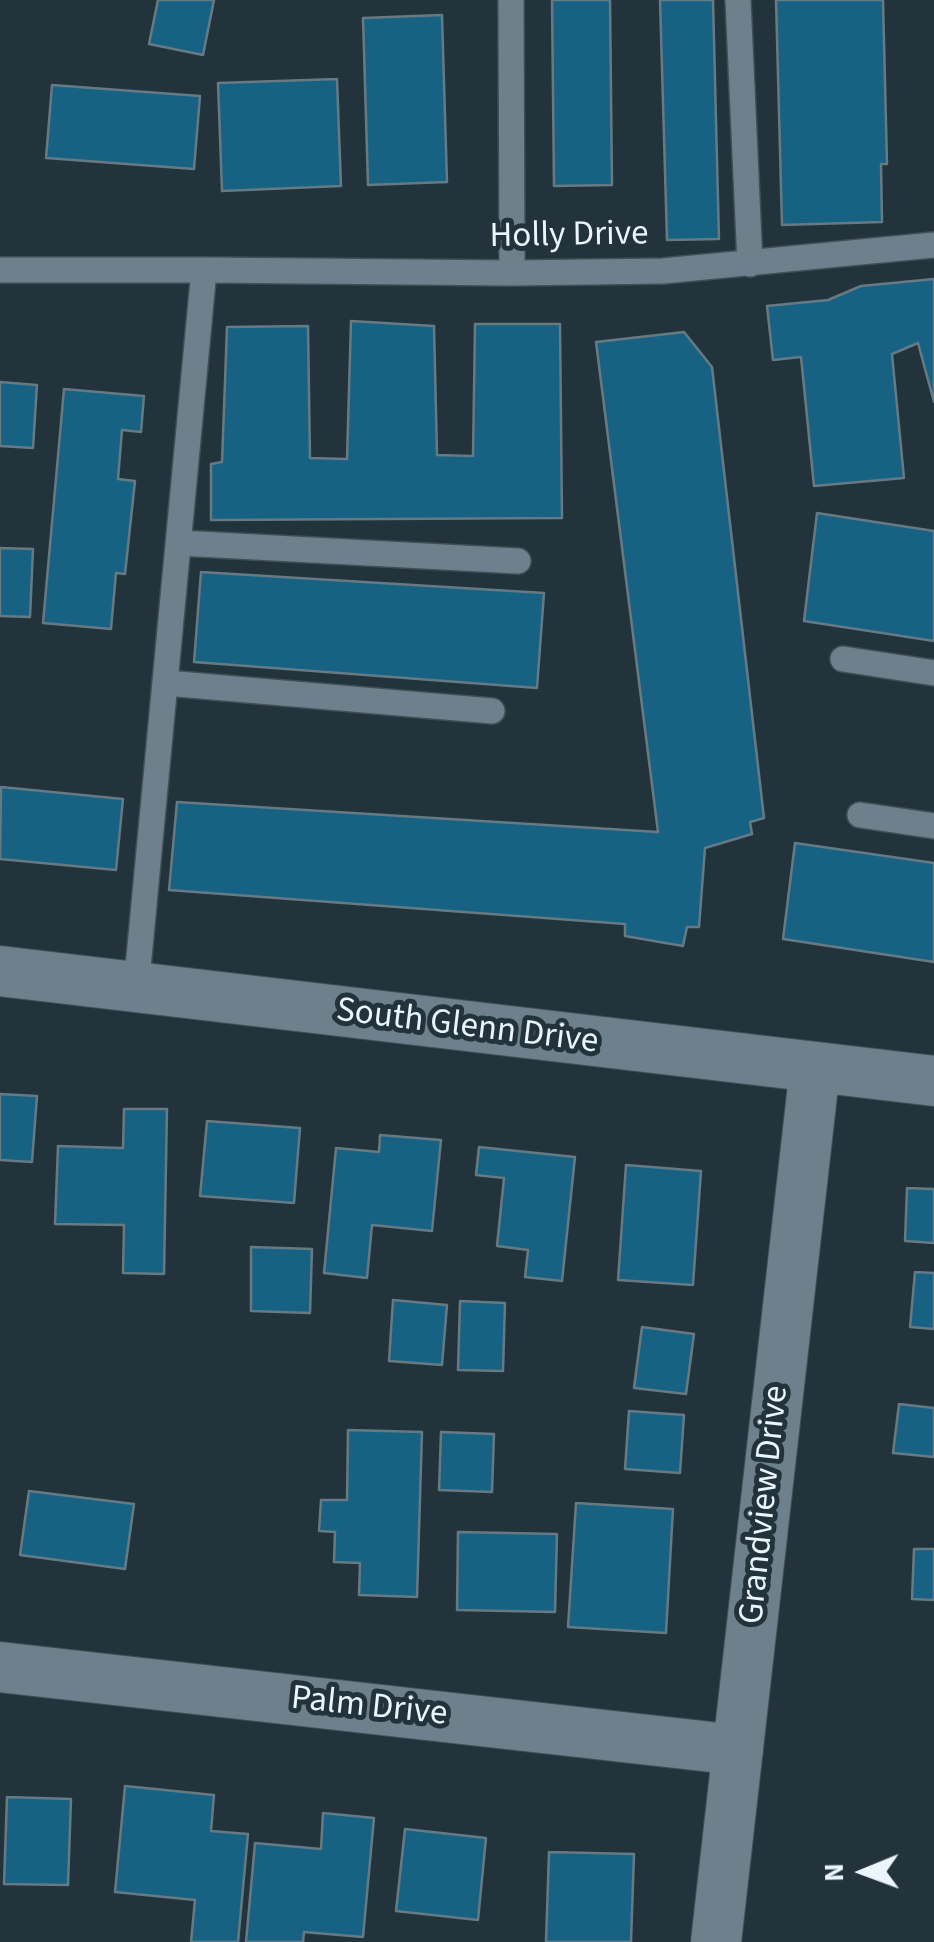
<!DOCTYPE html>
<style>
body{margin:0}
#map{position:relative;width:934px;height:1942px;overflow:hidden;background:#22333c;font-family:"Source Sans 3",sans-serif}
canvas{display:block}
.north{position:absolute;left:814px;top:1822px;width:100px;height:100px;-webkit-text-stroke:8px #22333c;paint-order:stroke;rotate:269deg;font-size:28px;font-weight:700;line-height:40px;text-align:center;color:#ebf5fc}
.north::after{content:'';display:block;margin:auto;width:35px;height:45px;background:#ebf5fc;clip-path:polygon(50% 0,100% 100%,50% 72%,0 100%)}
</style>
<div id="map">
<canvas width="934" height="1942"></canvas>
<div class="north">N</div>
</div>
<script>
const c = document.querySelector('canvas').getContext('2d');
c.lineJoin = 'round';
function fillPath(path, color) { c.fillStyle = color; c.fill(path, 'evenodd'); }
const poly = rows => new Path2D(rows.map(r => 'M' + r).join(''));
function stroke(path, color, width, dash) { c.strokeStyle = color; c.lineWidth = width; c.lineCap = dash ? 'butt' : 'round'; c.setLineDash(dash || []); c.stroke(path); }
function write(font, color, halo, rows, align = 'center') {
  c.font = font + ' "Source Sans 3",sans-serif'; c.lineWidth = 10; c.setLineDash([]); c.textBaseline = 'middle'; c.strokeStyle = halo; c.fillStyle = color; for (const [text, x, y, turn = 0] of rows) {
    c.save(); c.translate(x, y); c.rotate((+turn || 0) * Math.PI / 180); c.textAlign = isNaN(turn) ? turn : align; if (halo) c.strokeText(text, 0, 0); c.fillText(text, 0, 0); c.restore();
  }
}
const building = poly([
 [158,0,214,0,203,55,149,44,158,0],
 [552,0,610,0,612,185,554,186,552,0],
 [660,0,713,0,719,239,667,240,660,0],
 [776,0,883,0,887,164,881,164,882,222,782,225,776,0],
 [442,15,447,182,368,185,363,18,442,15],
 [337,79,341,186,222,191,218,83,337,79],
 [52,85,200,96,194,169,46,158,52,85],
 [934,279,934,402,918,343,892,354,904,478,814,486,801,357,773,360,767,306,828,300,861,286,934,279],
 [351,321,434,326,437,455,473,456,475,324,560,324,562,518,211,520,211,464,222,462,227,327,308,326,310,458,347,459,351,321],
 [684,332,712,367,764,818,750,822,752,834,705,848,699,927,687,927,683,946,625,936,625,924,169,890,177,802,658,832,596,342,684,332],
 [0,382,37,385,33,448,0,446,0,382],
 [64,389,144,396,141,432,122,430,118,479,135,481,125,574,116,573,111,629,43,623,64,389],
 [817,513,934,531,934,641,804,621,817,513],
 [0,548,33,549,30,617,0,616,0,548],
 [201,572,544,593,537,688,194,662,201,572],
 [1,787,123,799,116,870,0,859,1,787],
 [795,843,934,863,934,962,783,939,795,843],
 [0,1094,37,1096,32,1162,0,1160,0,1094],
 [124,1109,167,1109,164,1274,123,1273,124,1225,55,1224,58,1146,123,1148,124,1109],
 [207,1121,300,1128,294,1203,200,1196,207,1121],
 [380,1135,441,1140,432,1231,372,1225,367,1278,324,1273,336,1148,379,1152,380,1135],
 [479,1147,575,1157,562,1281,525,1277,528,1250,497,1246,504,1178,476,1175,479,1147],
 [626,1165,701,1171,693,1285,618,1280,626,1165],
 [907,1188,934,1189,934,1243,905,1241,907,1188],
 [251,1247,312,1249,310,1313,251,1311,251,1247],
 [915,1272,934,1273,934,1329,910,1327,915,1272],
 [393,1300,447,1305,442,1365,389,1361,393,1300],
 [460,1301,505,1303,503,1371,458,1370,460,1301],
 [642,1327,694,1334,686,1394,634,1388,642,1327],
 [899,1404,934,1408,934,1457,893,1453,899,1404],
 [629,1411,684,1415,680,1473,625,1469,629,1411],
 [348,1430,422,1432,417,1597,359,1595,360,1563,334,1562,335,1532,319,1531,321,1500,347,1500,348,1430],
 [441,1432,494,1434,492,1492,439,1490,441,1432],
 [29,1491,134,1504,125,1569,20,1555,29,1491],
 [576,1503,673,1509,666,1633,568,1627,576,1503],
 [458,1532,557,1534,555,1612,457,1610,458,1532],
 [914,1549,934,1549,934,1600,912,1599,914,1549],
 [125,1786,214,1795,211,1831,248,1834,238,1942,191,1942,195,1900,115,1892,125,1786],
 [7,1797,71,1799,68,1885,4,1884,7,1797],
 [323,1813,374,1818,363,1937,304,1932,303,1942,246,1942,255,1843,321,1849,323,1813],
 [405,1829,486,1838,478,1920,396,1911,405,1829],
 [549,1852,634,1854,631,1942,546,1942,549,1852]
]);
const lane = poly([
 [511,0,512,273],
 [738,0,750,264],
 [0,270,204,270],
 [180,543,518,561],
 [843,659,934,673],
 [166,683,492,711],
 [860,815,934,826],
 [136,989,204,270,512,273,663,271,934,245]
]);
const street = poly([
 [0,971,934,1081],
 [0,1667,738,1750],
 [716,1942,815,1068]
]);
const streetNames = [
 ["Holly Drive",569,237,-1],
 ["South Glenn Drive",467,1028,7],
 ["Grandview Drive",766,1505,-84],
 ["Palm Drive",369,1708,6]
];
fillPath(building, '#176283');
stroke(building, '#667a84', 2.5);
stroke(lane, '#404f57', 28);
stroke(street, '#404f57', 52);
stroke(lane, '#6d808b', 25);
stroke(street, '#6d808b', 50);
write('35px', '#ebf5fc', '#22333c', streetNames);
</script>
